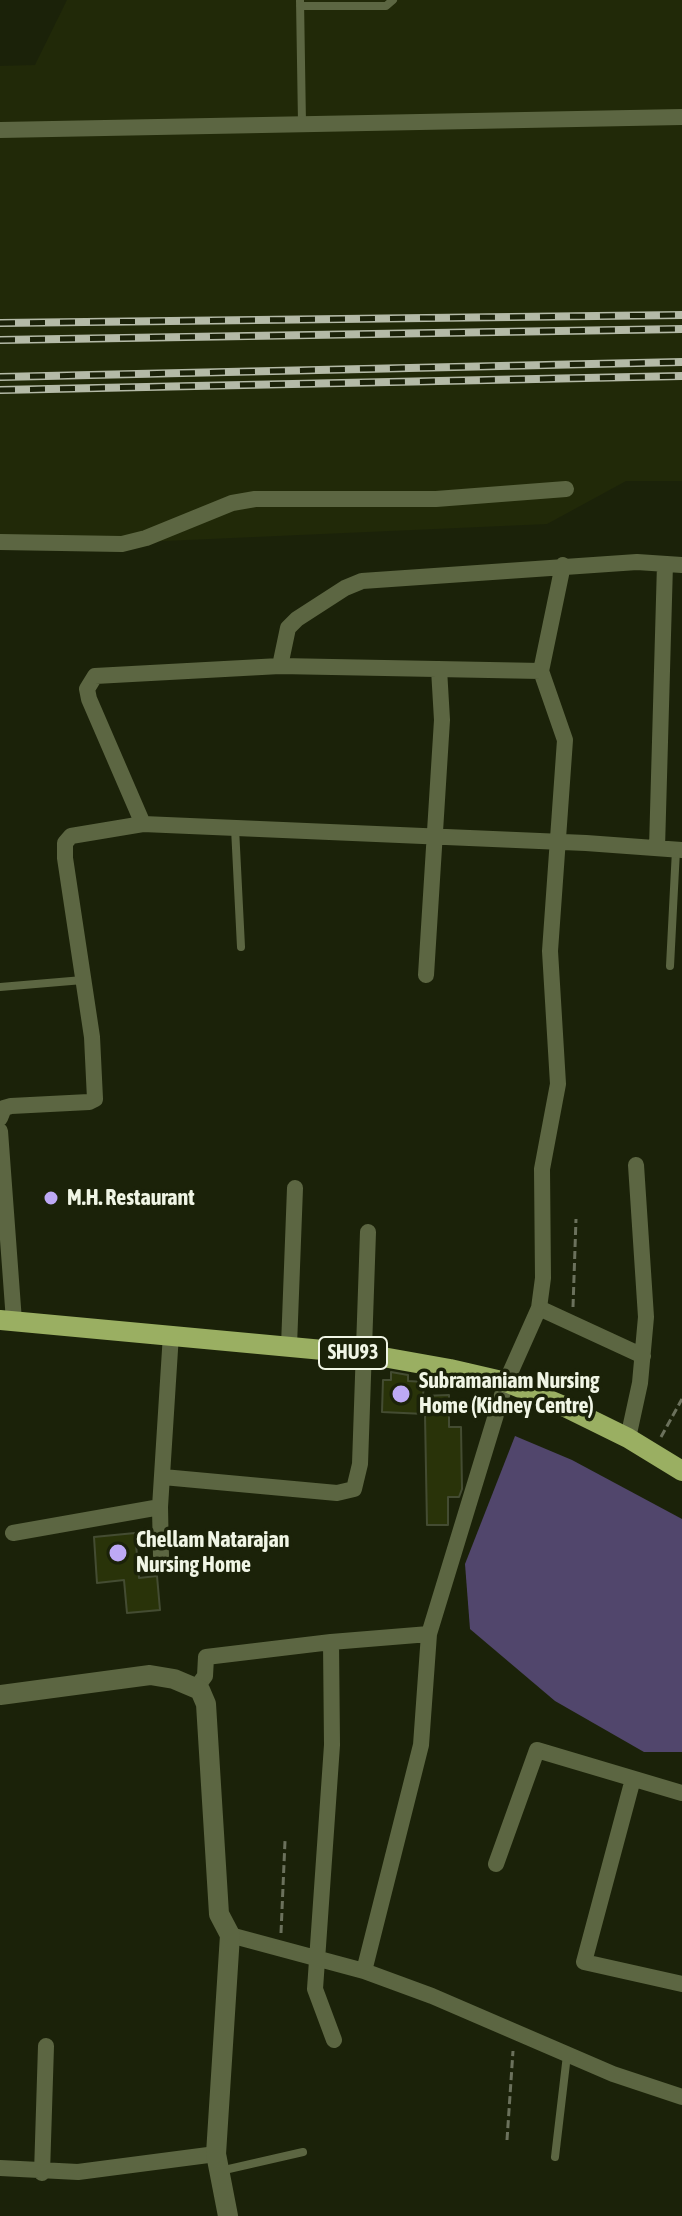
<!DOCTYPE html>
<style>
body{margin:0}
canvas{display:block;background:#1b2209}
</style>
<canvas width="682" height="2216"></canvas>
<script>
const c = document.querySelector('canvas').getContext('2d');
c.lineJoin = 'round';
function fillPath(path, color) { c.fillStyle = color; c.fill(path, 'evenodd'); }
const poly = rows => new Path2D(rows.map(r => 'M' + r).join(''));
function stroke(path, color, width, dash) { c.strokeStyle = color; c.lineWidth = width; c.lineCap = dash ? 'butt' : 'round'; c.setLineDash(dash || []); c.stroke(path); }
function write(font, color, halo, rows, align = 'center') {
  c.font = font + ' "Asap Condensed",sans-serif'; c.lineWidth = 7; c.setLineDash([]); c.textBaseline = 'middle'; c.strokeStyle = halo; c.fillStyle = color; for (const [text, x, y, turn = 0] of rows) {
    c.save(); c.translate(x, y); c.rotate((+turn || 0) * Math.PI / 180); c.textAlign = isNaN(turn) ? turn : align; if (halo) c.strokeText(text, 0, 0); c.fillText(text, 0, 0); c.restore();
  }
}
const built = poly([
 [67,0,682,0,682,481,626,481,547,524,119,543,0,538,0,66,35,65]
]);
const water = poly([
 [515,1436,572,1460,682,1519,682,1752,644,1752,555,1701,470,1629,465,1564]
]);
const building = poly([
 [391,1372,408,1375,408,1381,424,1382,423,1396,449,1395,449,1427,461,1427,462,1489,459,1497,448,1497,448,1525,427,1525,425,1414,382,1412,383,1380,391,1380,391,1372],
 [135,1533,139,1578,157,1576,160,1610,127,1613,124,1580,97,1583,94,1537,135,1533]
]);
const path = poly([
 [573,1307,576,1219],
 [661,1437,682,1399],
 [281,1933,285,1841],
 [507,2140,513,2051]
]);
const service = poly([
 [300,0,302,123],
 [300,6,386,6,393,0],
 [235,828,241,947],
 [670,966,676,850],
 [0,987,83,980],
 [555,2157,567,2055],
 [220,2171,303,2152]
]);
const minor = poly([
 [0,130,682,117],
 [0,542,122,544,146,538,232,503,255,499,436,499,566,489],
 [280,666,288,628,297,619,345,588,362,581,637,562,682,565],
 [143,824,89,699,87,689,95,676,280,666,541,671],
 [657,848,665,564],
 [426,975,442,720,439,669],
 [0,1118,4,1108,11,1106,89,1102,95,1099,92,1037,65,858,65,843,71,836,143,824,586,843,682,850],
 [0,1131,14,1321],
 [539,1308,643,1356],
 [289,1346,295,1188],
 [628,1438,640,1383,646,1317,636,1165],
 [163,1477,337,1493,354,1489,360,1464,368,1232],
 [160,1507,171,1334],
 [13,1533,160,1507,161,1557],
 [429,1634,506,1382,539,1308,543,1278,542,1169,558,1084,550,951,565,740,541,671,563,565],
 [196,1688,205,1676,206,1657,331,1642],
 [633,1779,584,1962,682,1984],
 [496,1864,537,1750,682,1793],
 [230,1935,364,1971,432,1996,613,2074,682,2097],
 [334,2040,315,1989,332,1745,331,1642,429,1634,421,1745,364,1971],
 [0,2168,78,2172,216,2154],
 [42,2173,46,2046]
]);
const tertiary = poly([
 [0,1695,150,1675,174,1679,200,1690,206,1704,219,1914,230,1935,216,2154,228,2216]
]);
const primary = poly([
 [0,1320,366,1354,450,1369,506,1382,561,1405,628,1438,682,1471]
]);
const rail = poly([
 [0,323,682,315],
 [0,340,682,329],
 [0,377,682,362],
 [0,390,682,376]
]);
const markers = [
 [51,1198,8,"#bda9f5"],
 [401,1394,10,"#bda9f5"],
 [118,1553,10,"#bda9f5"]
];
const shields = [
 [353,1353,68]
];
const shieldNames = [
 ["SHU93",353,1353]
];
const poiNames = [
 ["M.H. Restaurant",67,1198],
 ["Subramaniam Nursing",419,1381],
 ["Home (Kidney Centre)",419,1406],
 ["Chellam Natarajan",136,1540],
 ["Nursing Home",136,1565]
];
fillPath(built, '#212908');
fillPath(water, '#51466c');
fillPath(building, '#293309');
stroke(building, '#444c32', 2);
stroke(path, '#6b715c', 3, [8, 4]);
stroke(service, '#5c6642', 8);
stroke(minor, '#5c6642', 16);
stroke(tertiary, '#5c6642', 20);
stroke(primary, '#9aaf62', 20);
stroke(rail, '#b4baa7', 8);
stroke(rail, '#1b2209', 5, [15]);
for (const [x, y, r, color] of markers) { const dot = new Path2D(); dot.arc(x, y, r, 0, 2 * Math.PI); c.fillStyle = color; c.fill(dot); stroke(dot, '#1b2209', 3); }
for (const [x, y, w] of shields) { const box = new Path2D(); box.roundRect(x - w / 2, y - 16, w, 32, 6); c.fillStyle = '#1b2209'; c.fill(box); stroke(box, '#f0f5e5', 2); }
write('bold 20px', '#f0f5e5', null, shieldNames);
write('bold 22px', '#f0f5e5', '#1b2209', poiNames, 'left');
</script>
